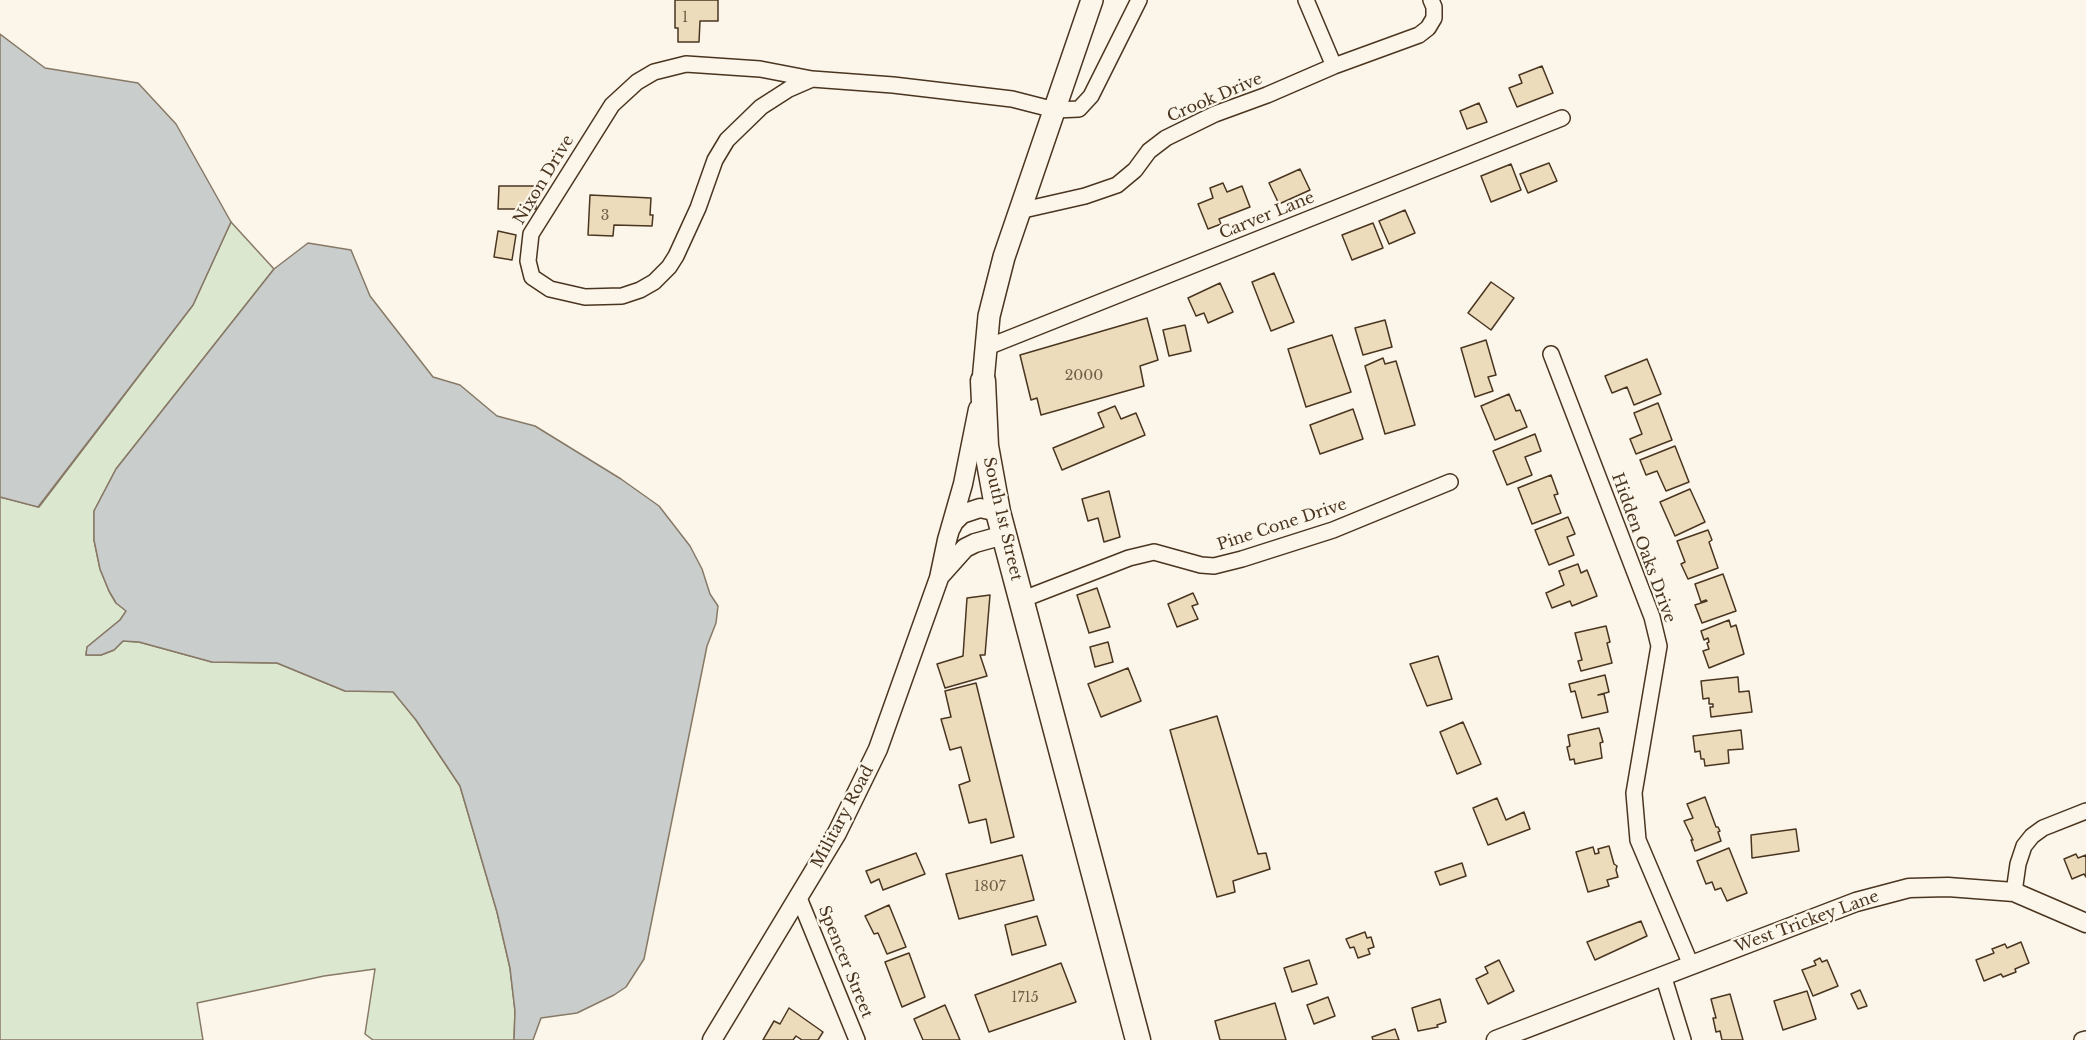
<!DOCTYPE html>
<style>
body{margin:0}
canvas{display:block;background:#fbf6e9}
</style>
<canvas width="2086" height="1040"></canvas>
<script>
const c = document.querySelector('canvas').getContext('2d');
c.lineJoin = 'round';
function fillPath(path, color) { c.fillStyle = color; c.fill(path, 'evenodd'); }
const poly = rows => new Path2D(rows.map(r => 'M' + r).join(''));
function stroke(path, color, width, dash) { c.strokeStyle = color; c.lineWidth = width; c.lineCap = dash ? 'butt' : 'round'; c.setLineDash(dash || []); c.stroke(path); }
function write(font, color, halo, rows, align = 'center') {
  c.font = font + ' "Libre Baskerville",serif'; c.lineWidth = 4.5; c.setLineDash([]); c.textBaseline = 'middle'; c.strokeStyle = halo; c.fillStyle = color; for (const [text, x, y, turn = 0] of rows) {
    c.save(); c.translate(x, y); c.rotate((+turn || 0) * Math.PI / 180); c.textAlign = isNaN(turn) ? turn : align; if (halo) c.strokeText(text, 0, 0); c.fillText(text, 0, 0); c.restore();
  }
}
const green = poly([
 [231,222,274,269,116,469,94,511,94,540,100,569,109,591,116,603,127,611,120,620,87,647,86,655,101,655,114,650,123,641,139,642,212,662,277,663,345,691,393,691,416,720,460,786,497,912,510,968,515,1011,514,1040,373,1040,365,1034,375,969,324,976,197,1003,203,1040,0,1040,0,497,39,507,193,305,231,222]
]);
const water = poly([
 [0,34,45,68,138,83,176,124,231,222,193,305,38,507,0,497,0,34],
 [308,243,351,250,370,296,433,377,460,385,497,416,535,426,621,479,659,506,690,546,702,569,710,594,718,606,716,623,707,646,644,959,626,987,614,995,577,1013,541,1018,533,1040,514,1040,515,1011,510,968,497,912,460,786,416,720,393,692,345,691,277,663,212,662,139,642,123,641,114,650,101,655,86,655,87,647,120,620,126,611,116,603,109,591,100,569,94,540,94,511,116,469,274,269,308,243]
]);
const building = poly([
 [675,0,718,0,718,21,700,21,699,42,678,42,678,28,675,28,675,0],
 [1542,66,1553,93,1517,107,1509,88,1522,83,1519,75,1542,66],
 [1479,103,1487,122,1467,129,1460,111,1479,103],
 [1549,163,1557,181,1528,193,1520,174,1549,163],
 [1511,164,1521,190,1491,202,1481,176,1511,164],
 [1300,169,1310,190,1279,204,1269,183,1300,169],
 [1223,183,1227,192,1242,186,1250,207,1219,219,1221,224,1208,229,1198,204,1213,198,1210,188,1223,183],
 [499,186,536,186,536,209,498,209,499,186],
 [590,195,651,198,650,215,653,215,652,226,614,225,613,236,588,235,590,195],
 [1405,210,1415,233,1389,244,1379,221,1405,210],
 [1373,223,1383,248,1352,260,1342,235,1373,223],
 [498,231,516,235,512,260,494,257,498,231],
 [1274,273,1294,322,1271,331,1252,282,1274,273],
 [1491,282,1514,298,1491,330,1468,313,1491,282],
 [1220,283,1233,312,1208,323,1204,313,1196,316,1188,298,1220,283],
 [1147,318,1158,360,1140,366,1144,386,1041,415,1037,398,1031,400,1020,355,1147,318],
 [1385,320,1392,347,1363,355,1355,328,1385,320],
 [1185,325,1191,351,1169,356,1163,330,1185,325],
 [1332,335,1351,392,1306,407,1288,349,1332,335],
 [1486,340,1496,375,1488,377,1493,391,1475,397,1461,348,1486,340],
 [1383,358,1385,364,1396,361,1415,425,1385,434,1365,366,1383,358],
 [1647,359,1661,394,1634,405,1627,387,1612,393,1605,376,1647,359],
 [1509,394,1516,411,1520,410,1527,427,1495,440,1481,406,1509,394],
 [1658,403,1672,440,1636,454,1630,439,1642,434,1634,413,1658,403],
 [1115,406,1121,419,1136,413,1145,435,1062,470,1053,448,1104,427,1098,413,1115,406],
 [1353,409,1363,439,1320,454,1310,425,1353,409],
 [1535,434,1541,451,1525,457,1532,475,1507,485,1493,451,1535,434],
 [1675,446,1689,482,1666,491,1657,471,1646,475,1640,460,1675,446],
 [1551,475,1558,494,1554,495,1561,513,1532,524,1518,488,1551,475],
 [1690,489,1705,522,1675,536,1660,502,1690,489],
 [1109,491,1120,537,1104,542,1098,518,1088,521,1082,499,1109,491],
 [1568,517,1575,534,1567,537,1574,555,1549,565,1535,530,1568,517],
 [1708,530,1712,540,1709,542,1718,568,1688,579,1681,564,1685,562,1677,541,1708,530],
 [1578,564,1581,573,1587,570,1597,596,1572,606,1570,601,1552,608,1546,593,1564,585,1559,571,1578,564],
 [1723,574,1736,611,1702,623,1695,605,1707,601,1706,600,1701,602,1695,584,1723,574],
 [1097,588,1110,627,1089,633,1077,595,1097,588],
 [1193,593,1198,604,1192,606,1198,619,1177,627,1168,604,1193,593],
 [990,595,985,655,980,655,987,676,945,688,937,664,963,656,967,598,990,595],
 [1729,620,1731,627,1736,625,1744,654,1709,668,1703,651,1709,649,1707,643,1709,642,1708,638,1704,640,1701,631,1729,620],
 [1606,626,1610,642,1607,643,1612,663,1581,671,1578,661,1582,660,1575,633,1606,626],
 [1108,642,1113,662,1095,667,1090,647,1108,642],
 [1438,656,1452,699,1427,706,1410,664,1438,656],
 [1128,668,1141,701,1101,717,1088,684,1128,668],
 [1605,675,1609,692,1598,695,1604,694,1608,712,1582,718,1575,691,1571,692,1569,684,1605,675],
 [1738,677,1739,692,1749,691,1752,712,1711,717,1710,707,1713,707,1713,704,1709,704,1709,698,1703,699,1701,681,1738,677],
 [976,683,1014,837,991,843,986,819,969,823,959,785,970,781,961,747,950,750,941,719,951,717,945,691,976,683],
 [1217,716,1258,854,1266,853,1270,869,1233,881,1235,892,1217,897,1170,730,1217,716],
 [1463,722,1481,764,1457,774,1440,732,1463,722],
 [1599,728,1603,742,1600,743,1602,758,1575,764,1574,759,1570,760,1567,747,1570,746,1568,735,1599,728],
 [1741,730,1743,749,1728,750,1729,763,1705,766,1704,759,1701,759,1700,751,1695,752,1693,736,1741,730],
 [1705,797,1716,827,1718,827,1720,831,1718,832,1721,841,1695,851,1691,840,1693,840,1684,821,1693,818,1687,804,1705,797],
 [1497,798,1506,820,1524,812,1530,829,1488,845,1473,808,1497,798],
 [1796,829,1799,851,1752,858,1751,835,1796,829],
 [1609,846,1614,864,1617,866,1616,870,1618,877,1607,880,1609,886,1588,892,1576,852,1593,847,1595,854,1599,853,1598,849,1609,846],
 [1729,848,1747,893,1727,901,1721,888,1715,890,1712,882,1706,884,1697,861,1729,848],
 [916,853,925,874,883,890,879,879,871,883,866,871,916,853],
 [2076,854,2078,858,2086,855,2086,877,2084,874,2072,879,2064,859,2076,854],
 [1022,855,1034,900,959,919,946,874,1022,855],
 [1462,863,1466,876,1440,885,1435,872,1462,863],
 [889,905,906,947,887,954,878,933,874,934,865,916,889,905],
 [1037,916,1046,945,1012,955,1005,925,1037,916],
 [1641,921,1647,936,1595,960,1587,942,1641,921],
 [1365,932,1367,938,1371,937,1374,947,1368,949,1370,954,1358,958,1354,947,1350,948,1346,939,1365,932],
 [2021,942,2029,963,2015,969,2016,972,2003,977,2001,974,1984,981,1976,960,1994,953,1992,949,2005,944,2007,948,2021,942],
 [909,953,925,997,902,1007,885,962,909,953],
 [1820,958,1822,962,1827,960,1838,986,1813,996,1802,970,1816,965,1814,961,1820,958],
 [1309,960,1317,984,1292,992,1284,968,1309,960],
 [1499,960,1514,991,1488,1004,1476,979,1488,973,1485,967,1499,960],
 [1061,963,1076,1002,989,1032,975,995,1061,963],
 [1860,990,1867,1006,1858,1009,1851,994,1860,990],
 [1807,991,1816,1019,1783,1030,1774,1001,1807,991],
 [1730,994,1743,1040,1722,1040,1720,1031,1716,1032,1713,1018,1716,1018,1711,999,1730,994],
 [1328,997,1335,1016,1314,1024,1307,1005,1328,997],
 [1440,999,1446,1022,1437,1025,1438,1027,1418,1031,1412,1008,1440,999],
 [1275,1003,1286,1040,1220,1040,1215,1021,1275,1003],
 [945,1005,960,1040,923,1040,914,1019,945,1005],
 [789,1008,823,1032,818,1040,802,1040,796,1036,793,1040,763,1040,774,1021,780,1024,789,1008],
 [1395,1029,1399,1040,1373,1040,1372,1037,1395,1029]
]);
const minor = poly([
 [1306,0,1334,66],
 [812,79,760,69,686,64,654,72,637,82,612,105,531,234,528,261,532,277,550,289,585,297,622,296,640,290,654,282,669,267,676,256,698,208,715,160,727,140,761,107,789,89,812,79,893,85,1012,99,1055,110,1079,109,1091,96,1139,0],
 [1019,211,1085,196,1117,185,1135,170,1149,151,1166,138,1215,114,1267,95,1334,66,1419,35,1428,28,1434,18,1434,7,1431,0],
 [985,348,1562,118],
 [1551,354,1652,617,1659,646,1634,793,1638,840,1691,965],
 [1021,600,1129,558,1154,552,1201,565,1214,566,1242,559,1333,530,1450,482],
 [2014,892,2018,864,2024,846,2032,836,2043,828,2086,811],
 [799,898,857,1040],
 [1663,975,1683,1040],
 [2082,1040,2086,1039]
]);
const tertiary = poly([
 [951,528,954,522,962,514,980,508,998,512],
 [940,576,965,548,975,543,1004,535],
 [712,1040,837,833,878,749,939,578,947,540,963,484,978,409],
 [1496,1040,1856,902,1909,888,1948,887,2014,892,2086,923]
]);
const secondary = poly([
 [983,381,989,316,1004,257,1092,0]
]);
const primary = poly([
 [983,381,986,446,998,512,1138,1040]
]);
const numberNames = [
 ["1",685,18],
 ["3",605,216],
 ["2000",1084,376],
 ["1807",990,887],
 ["1715",1025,998]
];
const streetNames = [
 ["Crook Drive",1215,98,-23],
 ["Nixon Drive",544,180,-59],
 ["Carver Lane",1267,216,-22],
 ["South 1st Street",1002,519,77],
 ["Pine Cone Drive",1282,525,-18],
 ["Hidden Oaks Drive",1643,548,70],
 ["Military Road",843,817,-62],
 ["West Trickey Lane",1807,922,-20],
 ["Spencer Street",845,962,68]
];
fillPath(green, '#dce7d0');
stroke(green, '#887966', 1.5);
fillPath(water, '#c9cecd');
stroke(water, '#887966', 1.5);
fillPath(building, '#ecdcbc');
stroke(building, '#4a3520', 1.5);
stroke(minor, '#4a3520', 18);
stroke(tertiary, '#4a3520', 21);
stroke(secondary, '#4a3520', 24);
stroke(primary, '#4a3520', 27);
stroke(minor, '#fbf6e9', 15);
stroke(tertiary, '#fbf6e9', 18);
stroke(secondary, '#fbf6e9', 21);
stroke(primary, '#fbf6e9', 24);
write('14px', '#725f47', null, numberNames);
write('16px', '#4a3520', '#fbf6e9', streetNames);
</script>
